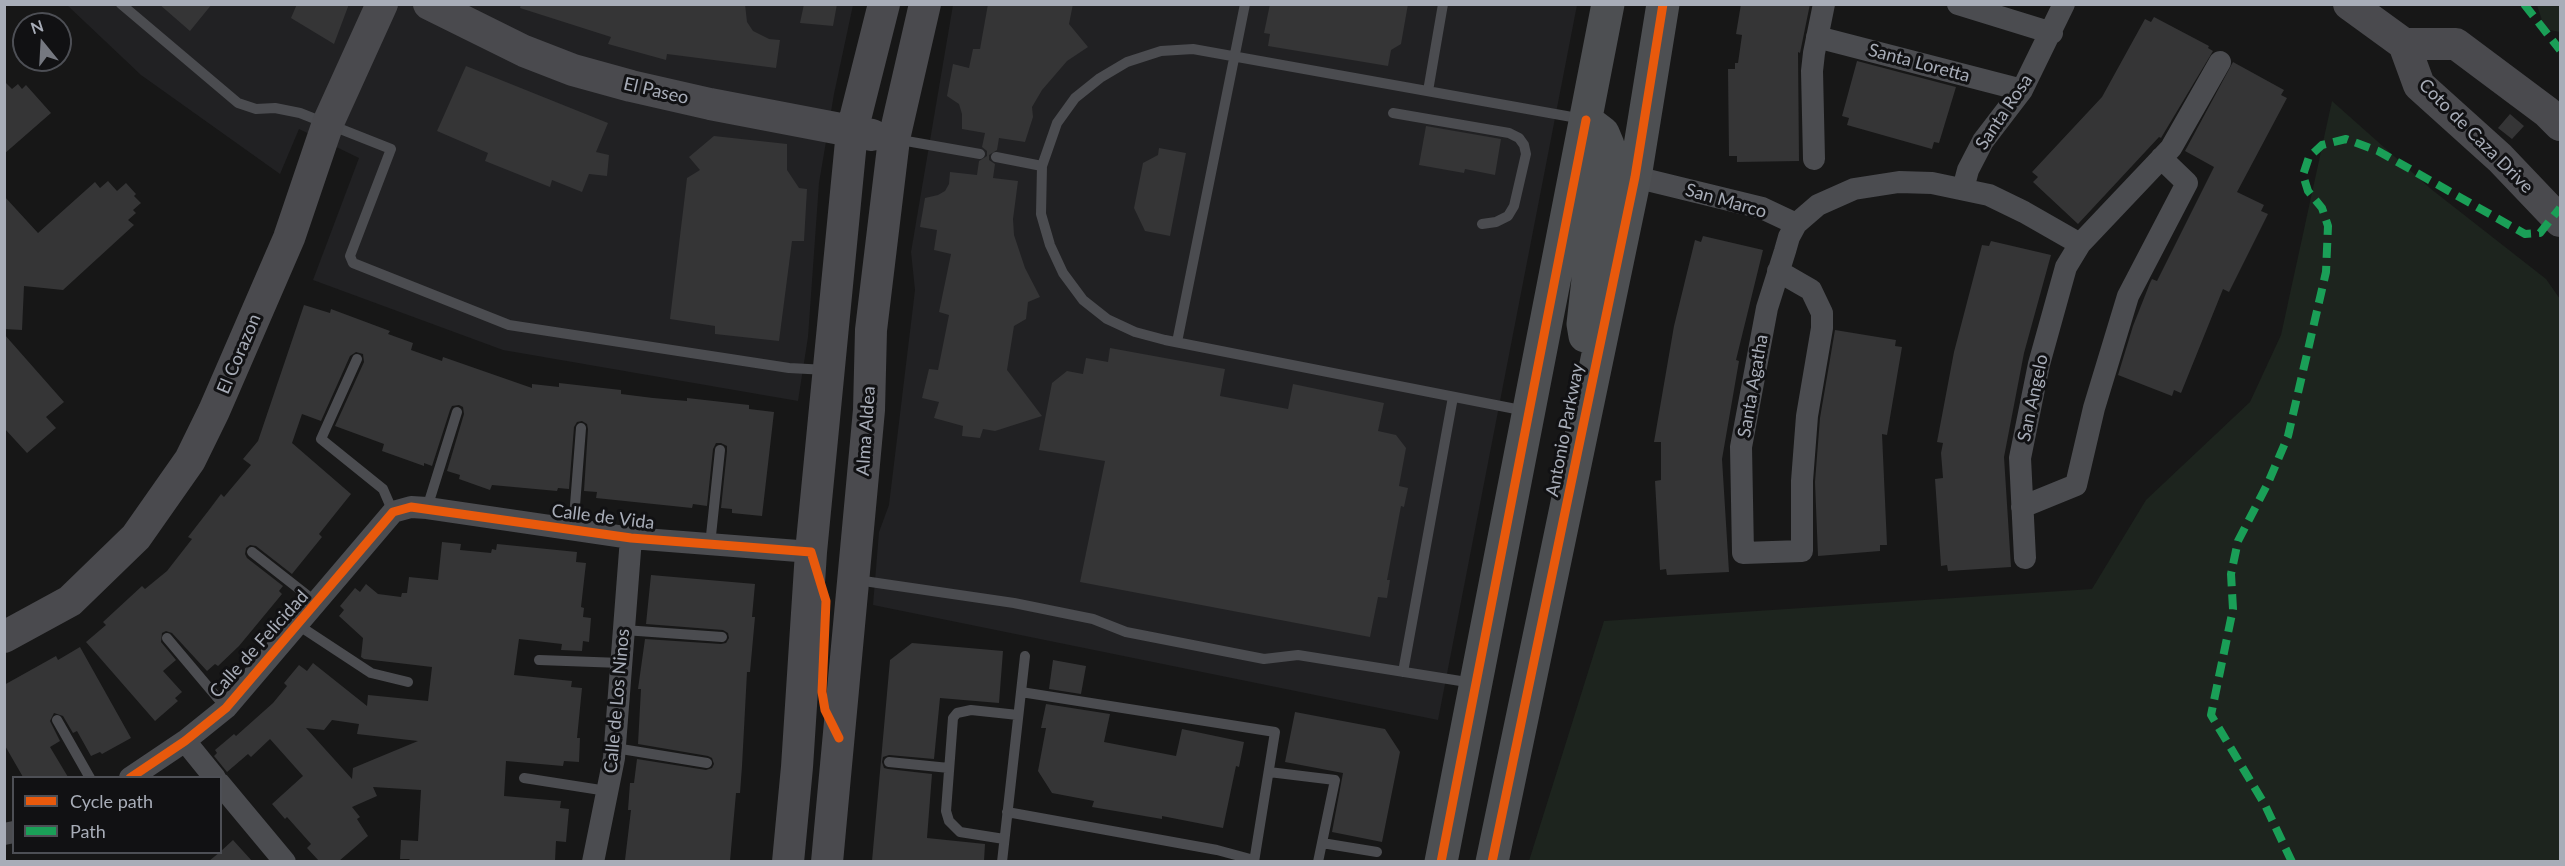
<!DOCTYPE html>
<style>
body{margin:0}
#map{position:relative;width:2565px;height:866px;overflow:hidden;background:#171717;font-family:Lato,sans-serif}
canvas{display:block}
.frame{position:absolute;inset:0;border:6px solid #a8adb8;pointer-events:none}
.legend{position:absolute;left:12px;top:776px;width:210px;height:78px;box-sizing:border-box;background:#111113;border:2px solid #4d4f55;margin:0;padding:8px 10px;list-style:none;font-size:18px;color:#a8adb8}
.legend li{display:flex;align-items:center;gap:12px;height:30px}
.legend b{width:30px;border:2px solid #4d4f55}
.north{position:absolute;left:12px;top:12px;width:60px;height:60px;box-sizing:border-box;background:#111113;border:2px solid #4d4f55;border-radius:50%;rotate:342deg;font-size:16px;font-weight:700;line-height:24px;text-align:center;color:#a8adb8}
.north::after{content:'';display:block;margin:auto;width:21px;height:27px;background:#757880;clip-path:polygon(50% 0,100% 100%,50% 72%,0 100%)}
</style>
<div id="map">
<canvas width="2565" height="866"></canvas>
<div class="frame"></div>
<ul class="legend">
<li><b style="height:8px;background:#e8590c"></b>Cycle path</li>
<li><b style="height:8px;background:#1a9f57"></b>Path</li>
</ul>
<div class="north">N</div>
</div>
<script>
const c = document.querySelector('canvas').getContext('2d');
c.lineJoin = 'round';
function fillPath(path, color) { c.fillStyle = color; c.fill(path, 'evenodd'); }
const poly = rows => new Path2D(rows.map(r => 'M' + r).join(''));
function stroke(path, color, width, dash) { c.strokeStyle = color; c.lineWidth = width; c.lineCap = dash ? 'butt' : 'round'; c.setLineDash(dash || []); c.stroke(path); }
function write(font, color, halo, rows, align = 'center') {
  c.font = font + ' Lato,sans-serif'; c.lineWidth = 6; c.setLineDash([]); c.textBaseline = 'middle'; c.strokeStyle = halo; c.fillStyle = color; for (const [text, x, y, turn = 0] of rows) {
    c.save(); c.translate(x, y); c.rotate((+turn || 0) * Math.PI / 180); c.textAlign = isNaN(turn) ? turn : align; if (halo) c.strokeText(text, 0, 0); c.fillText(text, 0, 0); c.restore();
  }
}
const built = poly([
 [67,5,853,5,834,94,819,183,808,337,798,401,503,350,313,280,359,158,299,129,280,174,141,75],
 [953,5,1577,5,1438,720,873,605,879,532,889,505,915,290,911,252]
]);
const green = poly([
 [2537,5,2560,5,2560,32,2545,29],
 [2332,101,2431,189,2546,279,2560,299,2560,861,1529,861,1604,621,2092,589,2146,500,2250,402,2281,335]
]);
const building = poly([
 [159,4,212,4,190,31],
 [297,4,349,4,334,44,291,18],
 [521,4,745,4,747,22,753,31,769,39,780,40,776,68,667,54,666,60,608,44,611,37,520,8],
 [804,4,837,4,833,26,800,23],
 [988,4,1073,4,1069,24,1088,47,1067,61,1042,90,1032,107,1033,117,1025,142,999,138,997,150,989,155,989,160,995,164,993,178,1018,181,1013,219,1014,235,1025,268,1040,297,1028,302,1026,319,1014,326,1007,370,1042,416,995,431,983,429,980,438,962,436,963,426,934,418,939,402,922,398,929,369,938,370,949,315,939,312,951,254,934,250,937,230,920,227,925,198,938,195,945,191,949,184,950,172,977,175,979,161,987,156,987,151,982,147,985,133,962,129,962,114,959,104,947,96,953,64,969,68,973,49,980,49],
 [1270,4,1408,4,1401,44,1391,50,1388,66,1268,46,1270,34,1264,33],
 [1741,4,1810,4,1800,53,1798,52,1799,161,1737,162,1737,156,1729,156,1728,69,1735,69,1735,63,1738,63,1742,35,1736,34],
 [2154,17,2209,46,2208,48,2213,51,2161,138,2159,137,2078,224,2033,182,2038,177,2032,172,2102,97,2145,19,2151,22],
 [1857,61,1956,87,1939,143,1934,142,1932,149,1847,125,1849,118,1842,116],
 [2233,62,2284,90,2281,95,2287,98,2237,192,2264,205,2261,211,2268,214,2229,292,2223,289,2181,393,2174,390,2172,396,2118,375,2133,326,2150,283,2152,279,2157,281,2214,167,2185,151],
 [466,66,608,123,596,152,609,155,607,176,589,174,582,192,552,180,550,187,485,161,488,153,437,131],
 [4,81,12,89,18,84,22,89,26,85,51,113,4,154],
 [2510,114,2524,126,2512,139,2498,128],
 [1426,126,1501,139,1495,175,1465,169,1464,173,1419,165],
 [714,136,787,144,787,170,799,188,807,189,804,241,792,241,779,341,715,334,715,326,670,319,687,178,700,170,689,157],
 [1159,148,1186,153,1170,236,1145,231,1134,208,1143,163,1158,155],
 [108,181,117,191,126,183,136,194,134,196,141,203,133,210,136,213,128,220,134,225,63,290,24,286,22,330,4,329,4,196,38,233,95,182,100,188],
 [1703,236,1763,250,1736,360,1739,361,1722,459,1729,572,1667,575,1666,569,1660,570,1655,481,1661,480,1661,442,1654,442,1674,326,1695,240,1701,242],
 [1991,241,2051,255,2024,353,2004,457,2011,567,1948,571,1947,565,1941,566,1935,479,1943,478,1941,453,1943,443,1937,442,1954,352,1982,245,1989,246],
 [304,305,330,313,331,309,390,331,388,334,413,343,411,350,442,361,443,357,532,388,532,384,559,387,559,383,621,390,621,394,653,398,687,401,687,398,749,405,749,409,774,412,762,516,732,513,732,509,721,508,727,451,727,446,721,443,716,443,713,449,707,506,693,504,692,508,596,498,597,492,584,491,588,429,587,424,582,421,577,422,574,427,569,489,558,488,557,491,492,485,490,490,459,479,460,475,447,471,464,414,463,407,459,405,452,406,450,410,432,466,424,463,424,466,382,451,384,444,335,426,364,362,363,354,356,352,350,356,321,421,302,414,292,443,351,494,319,534,322,537,292,574,256,546,250,545,246,548,245,554,247,558,283,586,279,591,282,594,239,646,218,666,215,664,207,671,172,633,166,631,162,633,161,642,176,660,163,671,182,692,175,698,178,701,155,721,86,642,106,625,103,622,142,586,145,589,167,571,192,539,188,537,209,510,221,494,224,497,251,465,243,459,258,441],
 [1835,330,1896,340,1895,346,1902,347,1887,435,1882,434,1887,545,1880,545,1880,551,1818,556,1815,482,1820,418],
 [4,334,64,402,46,417,56,428,27,453,4,428],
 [1110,348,1225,369,1220,396,1288,409,1293,384,1384,403,1378,431,1396,435,1406,448,1399,486,1408,488,1404,507,1401,506,1387,580,1390,580,1387,598,1378,597,1370,637,1080,582,1105,461,1039,450,1052,383,1067,371,1083,374,1086,358,1108,362],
 [442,542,461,544,460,550,491,553,492,549,496,550,497,544,577,552,576,562,586,563,581,607,584,608,583,617,591,618,589,642,583,641,582,651,561,650,562,644,519,639,514,675,572,681,571,687,582,688,577,738,580,738,579,762,564,761,563,766,506,761,504,796,561,801,560,808,569,809,566,842,556,841,555,861,411,861,409,859,400,859,401,840,418,841,421,790,373,787,377,796,352,807,360,817,357,819,368,836,339,861,319,861,307,848,311,844,287,817,285,819,272,804,303,776,270,739,251,757,248,754,227,772,214,756,217,753,215,750,234,734,236,736,273,703,287,686,284,683,299,665,307,671,313,663,367,706,368,695,428,701,432,667,364,659,361,657,363,638,339,616,344,610,340,606,355,588,360,592,366,584,378,594,401,597,402,593,407,593,409,577,438,580],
 [332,720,359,724,357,734,418,741,353,768,352,779,306,728,324,730],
 [651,575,755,584,752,617,755,617,750,672,747,672,742,766,740,793,736,793,730,861,625,860,631,810,628,810,630,783,634,783,637,759,706,770,712,768,714,764,712,758,708,756,638,744,641,689,638,689,645,639,721,644,726,643,729,638,728,633,723,630,646,624],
 [912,643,1003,651,999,703,940,698,934,759,889,755,883,757,882,762,884,768,888,769,932,774,927,838,985,844,984,861,872,861,890,660],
 [80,647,131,738,102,754,100,752,91,756,77,731,73,733,63,716,54,713,50,721,60,741,50,747,68,777,23,777,4,744,4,685,56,656,58,660],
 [1053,660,1086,666,1081,694,1049,689],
 [1046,704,1110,714,1104,742,1176,756,1182,729,1244,742,1239,767,1236,766,1223,828,1162,816,1162,819,1092,807,1094,801,1052,793,1038,771,1046,728,1041,728],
 [1295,712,1385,729,1400,752,1382,842,1332,832,1343,773,1285,762],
 [233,840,252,861,209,861,220,852]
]);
const lane = poly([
 [121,4,238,103,256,109,275,108,300,113,391,149,350,256,353,263,509,325,789,368,827,370],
 [1428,91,1443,4],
 [1393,113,1509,133,1519,138,1524,145,1526,154,1514,206,1508,216,1496,222,1482,224],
 [895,139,980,154],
 [996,157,1042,166],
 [1177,342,1245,4],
 [357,359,321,439,383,489,393,512],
 [1526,411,1165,340,1135,332,1107,319,1083,300,1063,273,1050,245,1041,214,1042,166,1057,123,1075,98,1100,78,1127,62,1161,51,1193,49,1583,119],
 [427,508,457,412],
 [573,531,581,428],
 [710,545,720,450],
 [252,552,317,603],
 [857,580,1014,603,1093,619,1126,632,1264,659,1298,655,1473,683],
 [298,625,371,673,408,682],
 [624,630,722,637],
 [167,638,226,708],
 [539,660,621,663],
 [1403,672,1453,397],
 [1021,692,1275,732,1254,862],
 [57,720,90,778],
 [615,748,707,763],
 [889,762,949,768],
 [1269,772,1335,780,1318,862],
 [524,778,607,791],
 [1007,812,1217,850,1254,860],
 [1004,839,960,832,949,821,946,811,953,718,957,713,971,710,1018,715],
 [1322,843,1377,852],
 [1002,862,1025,656]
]);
const street = poly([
 [1958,4,2052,33],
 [1817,37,2022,90],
 [1814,159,1812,71,1814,53,1824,4],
 [1635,177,1762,208,1796,224,1818,205,1854,189,1899,182,1932,183,1989,195,2024,212,2080,244],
 [1963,189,1968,170,1983,141,2022,90,2064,4],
 [1778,271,1811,290,1822,313,1822,328,1807,416,1802,481,1802,551,1743,553,1741,447,1767,308,1785,251,1789,237,1796,224],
 [2022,507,2076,485,2094,408,2128,296,2187,183,2161,158],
 [2025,558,2020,458,2039,364,2066,267,2080,244,2171,148,2220,62],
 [185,741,215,778],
 [130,778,185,741,226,708,393,512,411,507,427,508,631,538,811,552],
 [220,784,285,862],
 [4,834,14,832],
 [593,862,614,758,631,538]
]);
const secondary = poly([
 [429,4,524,51,573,70,631,86,710,104,872,135],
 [2349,4,2404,44,2456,44,2547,112,2560,125],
 [2404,44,2419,85,2500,158,2560,221],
 [4,637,70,601,136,537,190,460,214,411,289,238,328,123,382,4],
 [788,862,797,767,811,552,852,131,884,4],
 [827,862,869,410,871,330,894,139,925,4]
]);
const primary = poly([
 [1585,336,1583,324,1593,235,1608,145,1603,133,1586,120],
 [1441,862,1608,4],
 [1492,862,1635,177,1663,4]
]);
const quiet = poly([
 [2524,4,2560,50],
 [2292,862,2265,805,2211,715,2233,609,2231,574,2238,541,2268,483,2288,436,2326,272,2328,226,2322,208,2308,191,2303,175,2309,157,2322,145,2346,139,2378,151,2525,234,2540,233,2560,208]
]);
const cycleway = poly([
 [130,778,185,741,226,708,393,512,411,507,631,538,811,552,826,601,822,692,825,710,839,738],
 [1441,862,1586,120],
 [1492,862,1635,177,1663,4]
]);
const streetNames = [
 ["Santa Loretta",1919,63,15],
 ["El Paseo",656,91,13],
 ["Santa Rosa",2004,112,-56],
 ["Coto de Caza Drive",2476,136,45],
 ["San Marco",1726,201,16],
 ["El Corazon",239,354,-67],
 ["Santa Agatha",1753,386,-80],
 ["San Angelo",2033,398,-78],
 ["Antonio Parkway",1565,430,-79],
 ["Alma Aldea",866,431,-86],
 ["Calle de Vida",603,517,7],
 ["Calle de Felicidad",259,644,-48],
 ["Calle de Los Ninos",617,701,-85]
];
fillPath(built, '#212123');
fillPath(green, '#1d241e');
fillPath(building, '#353536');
stroke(lane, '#4b4c50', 10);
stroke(street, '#4b4c50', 22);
stroke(secondary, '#4a4a4e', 32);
stroke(primary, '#4d4f52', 33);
stroke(quiet, '#1a9f57', 8, [15, 8]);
stroke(cycleway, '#e8590c', 9);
write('18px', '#a8adb8', '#111113', streetNames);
</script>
